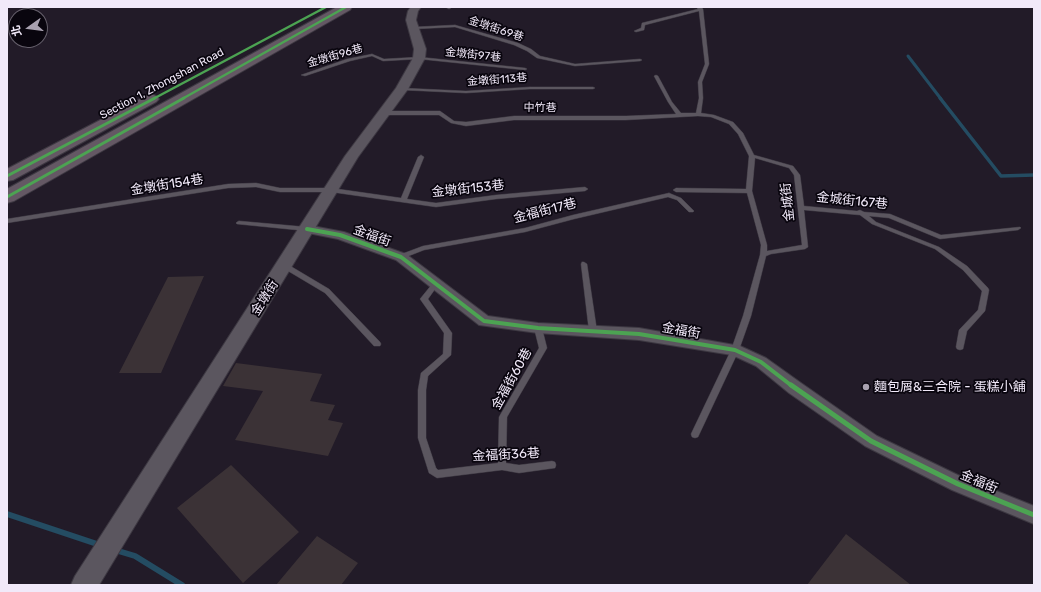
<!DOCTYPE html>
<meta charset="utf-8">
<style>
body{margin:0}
#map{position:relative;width:1041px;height:592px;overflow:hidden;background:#221b28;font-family:Rubik,"Noto Sans TC",sans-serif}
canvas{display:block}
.frame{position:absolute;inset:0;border:8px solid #f1e9f9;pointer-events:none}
.north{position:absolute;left:8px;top:8px;width:40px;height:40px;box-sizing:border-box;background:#09050e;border:1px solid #66606c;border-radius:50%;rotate:256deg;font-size:11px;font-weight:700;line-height:16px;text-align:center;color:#f1e9f9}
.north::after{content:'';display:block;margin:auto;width:14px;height:18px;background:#a9a1b0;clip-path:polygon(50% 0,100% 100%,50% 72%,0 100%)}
</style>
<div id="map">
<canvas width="1041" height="592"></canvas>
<div class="frame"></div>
<div class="north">北</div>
</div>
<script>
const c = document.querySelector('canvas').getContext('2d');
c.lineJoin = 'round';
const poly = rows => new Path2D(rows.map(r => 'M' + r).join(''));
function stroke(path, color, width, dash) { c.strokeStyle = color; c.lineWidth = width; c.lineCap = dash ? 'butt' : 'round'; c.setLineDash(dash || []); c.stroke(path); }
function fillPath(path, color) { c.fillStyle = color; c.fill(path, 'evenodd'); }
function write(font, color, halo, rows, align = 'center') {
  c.font = font + ' Rubik,"Noto Sans TC",sans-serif'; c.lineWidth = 3.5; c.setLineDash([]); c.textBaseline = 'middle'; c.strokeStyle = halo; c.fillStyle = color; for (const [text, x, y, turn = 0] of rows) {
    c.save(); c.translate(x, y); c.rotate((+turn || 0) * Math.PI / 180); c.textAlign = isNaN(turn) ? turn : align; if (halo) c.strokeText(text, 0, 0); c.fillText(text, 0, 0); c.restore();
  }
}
const streamFar2 = poly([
 [908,56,941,99]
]);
const streamFar1 = poly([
 [940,98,1001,176,1034,175]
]);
const stream = poly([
 [7,514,100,545],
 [115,550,135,556,182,585]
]);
const building = poly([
 [204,276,161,373,119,373,168,277],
 [236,363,322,374,310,401,335,405,328,420,343,423,328,456,235,440,263,391,223,386],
 [231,465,299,532,243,583,177,508],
 [846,534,911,585,807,585],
 [317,536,358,563,341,585,276,585]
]);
const service = poly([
 [445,7,450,7,451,8,449,9,445,7],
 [696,7,701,7,703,9,709,64,702,82,703,98,701,113,714,115,733,122,743,133,754,155,793,166,800,175,804,206,857,211,860,210,864,212,890,214,941,235,1020,227,1021,228,1018,230,940,239,889,218,869,216,876,222,939,247,967,266,988,288,989,290,985,311,967,331,963,349,960,350,957,349,956,347,959,330,978,310,982,291,963,270,935,249,872,224,860,215,804,210,808,247,805,249,771,254,766,256,751,316,739,350,698,437,695,438,692,437,691,434,731,350,743,316,760,255,761,245,747,193,676,192,673,190,676,188,746,189,749,156,738,134,729,124,711,117,698,116,626,120,514,120,466,126,451,123,439,115,385,115,382,113,385,111,440,111,454,121,466,122,514,116,626,116,676,114,668,102,654,76,656,75,658,76,672,102,681,113,696,113,699,98,698,82,705,64,699,11,645,25,644,30,636,32,634,31,641,28,642,23,698,9,696,7],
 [755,158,789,168,794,175,802,245,767,251,767,245,752,191,755,158],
 [455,25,518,43,531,49,540,56,575,64,640,59,642,60,640,61,575,66,537,58,527,51,514,45,455,27,414,29,412,28,414,27,455,25],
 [372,54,384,59,419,57,525,68,527,69,525,70,419,59,383,61,372,56,350,61,305,76,301,75,347,59,372,54],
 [530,87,593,87,595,88,593,89,530,89,466,93,402,90,400,89,402,88,466,91,530,87],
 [421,155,424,157,407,199,436,203,496,195,585,187,588,189,585,191,496,199,436,207,331,192,280,192,256,187,228,188,7,223,7,219,228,184,256,183,280,188,331,188,401,198,418,157,421,155],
 [669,193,681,198,694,211,693,212,689,212,677,200,668,197,574,219,525,232,424,250,401,259,398,257,399,255,423,246,525,228,573,215,669,193],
 [239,221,307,227,310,229,307,231,237,224,236,223,237,222,239,221],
 [582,262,584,262,587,264,597,331,596,333,593,334,590,333,589,331,581,264,582,262],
 [283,264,287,264,329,289,380,342,381,344,380,346,374,346,325,293,283,268,282,266,283,264],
 [433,283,437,283,438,285,428,299,452,333,451,355,428,376,426,390,426,438,436,468,438,470,498,463,499,417,539,348,534,328,535,326,538,325,541,326,542,328,547,348,507,417,506,463,519,465,552,461,555,462,556,465,555,468,519,473,502,470,437,478,429,473,418,438,418,390,421,373,443,354,444,333,420,299,433,283]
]);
const minor = poly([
 [307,225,344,232,406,254,488,316,538,323,639,328,740,346,766,358,801,383,877,436,964,478,1034,506,1034,524,952,490,865,446,789,393,756,366,732,355,639,340,538,333,479,325,396,260,338,239,303,232,301,229,303,226,307,225]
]);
const tertiary = poly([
 [411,7,421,7,418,11,416,20,426,49,425,58,408,89,358,157,99,585,71,585,75,576,345,156,396,88,413,58,414,49,406,20,408,11,411,7]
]);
const primary = poly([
 [337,7,352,7,350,10,14,201,7,203,7,189,337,7],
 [151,94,156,96,159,99,156,102,13,180,7,181,7,169,146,96,151,94]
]);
const cyclewayFar3 = poly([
 [153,99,326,7],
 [182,99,346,7]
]);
const cyclewayFar2 = poly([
 [7,176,155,98],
 [7,197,184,98]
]);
const cyclewayFar1 = poly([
 [307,229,340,235,401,257,484,321,538,328,639,334,735,350,761,362,792,386]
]);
const cycleway = poly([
 [791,385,871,441,958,484,1034,515]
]);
const markers = [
 [866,387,4,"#a9a1b0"]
];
const farStreetnames = [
 ["金墩街69巷",496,29,18],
 ["金墩街97巷",473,55,6],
 ["金墩街96巷",335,56,-16],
 ["金墩街113巷",497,80,-4],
 ["Section 1, Zhongshan Road",162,84,-28],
 ["中竹巷",540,108,1]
];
const streetNames = [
 ["金墩街154巷",167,185,-9],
 ["金墩街153巷",468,189,-6],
 ["金城街167巷",852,201,6],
 ["金城街",788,202,-96],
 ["金福街17巷",545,211,-14],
 ["金福街",372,236,20],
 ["金墩街",265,298,-58],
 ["金福街",681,331,10],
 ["金福街60巷",512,379,-61],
 ["金福街36巷",506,455,-3],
 ["金福街",979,482,23]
];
const poiNames = [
 ["麵包屑&三合院 - 蛋糕小舖",874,387]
];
stroke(streamFar2, '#244c62', 3);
stroke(streamFar1, '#244c62', 3.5);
stroke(stream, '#244c62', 6);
fillPath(building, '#3b3236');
stroke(service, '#3d3842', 1);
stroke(minor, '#3d3842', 2);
stroke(tertiary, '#3d3842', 2);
stroke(primary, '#3d3842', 2);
fillPath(service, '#5b565f');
fillPath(minor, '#5b565f');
fillPath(tertiary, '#5b565f');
fillPath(primary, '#645864');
stroke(cyclewayFar3, '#4ca352', 2.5);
stroke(cyclewayFar2, '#4ca352', 3);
stroke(cyclewayFar1, '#4ca352', 4);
stroke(cycleway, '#4ca352', 5);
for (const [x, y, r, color] of markers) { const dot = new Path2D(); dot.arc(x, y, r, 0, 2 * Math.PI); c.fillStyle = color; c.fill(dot); stroke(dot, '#09050e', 1.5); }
write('11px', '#f1e9f9', '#09050e', farStreetnames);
write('13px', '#f1e9f9', '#09050e', streetNames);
write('13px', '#f1e9f9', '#09050e', poiNames, 'left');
</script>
